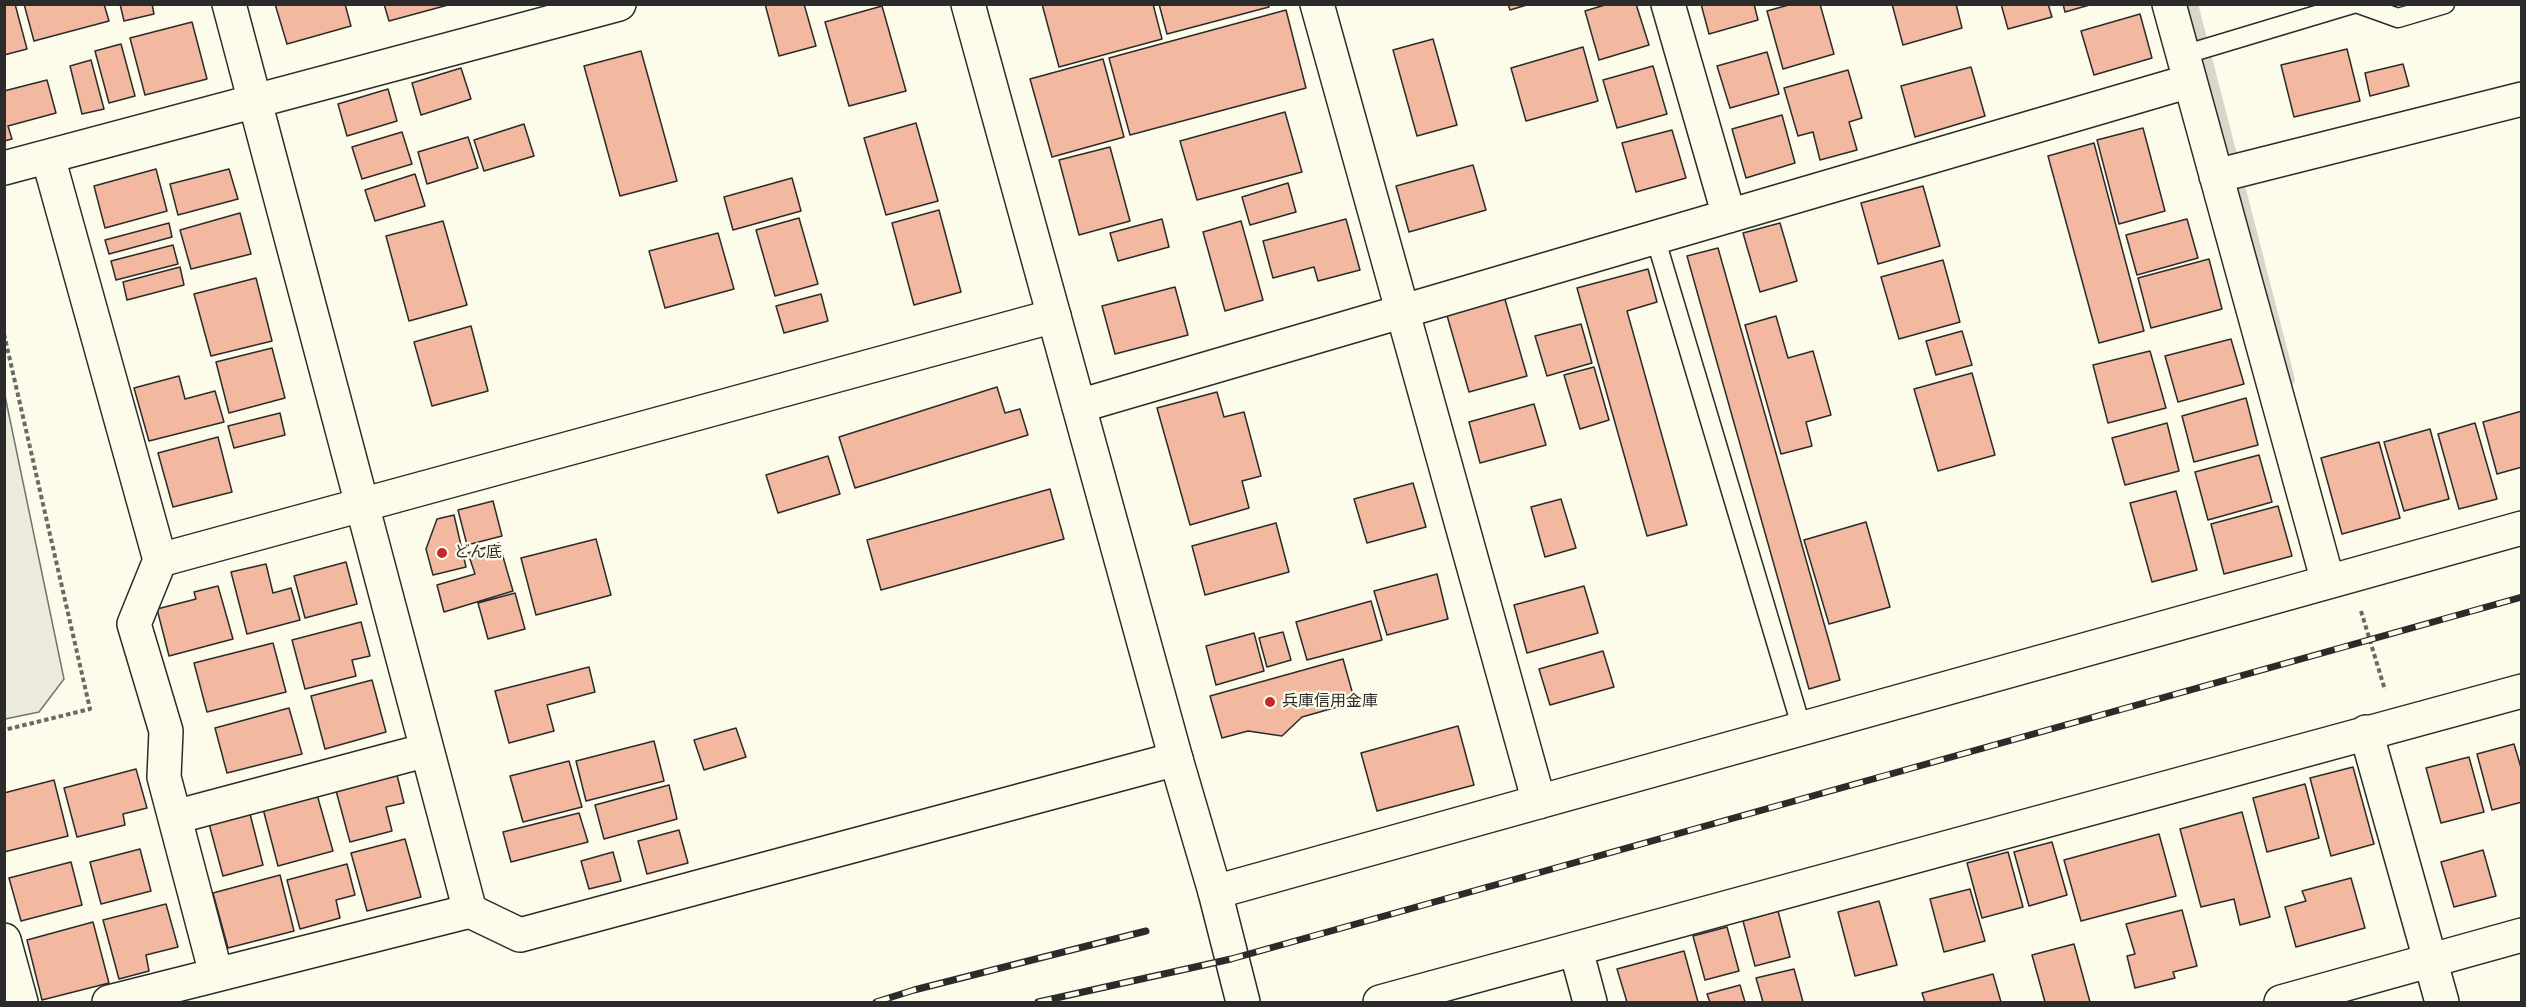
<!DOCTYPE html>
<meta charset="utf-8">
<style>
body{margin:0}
#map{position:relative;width:2526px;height:1007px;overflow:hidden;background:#fdfbea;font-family:Poppins,sans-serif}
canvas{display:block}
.frame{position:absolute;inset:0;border:6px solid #2b2b2b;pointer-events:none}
</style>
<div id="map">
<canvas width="2526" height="1007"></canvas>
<div class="frame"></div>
</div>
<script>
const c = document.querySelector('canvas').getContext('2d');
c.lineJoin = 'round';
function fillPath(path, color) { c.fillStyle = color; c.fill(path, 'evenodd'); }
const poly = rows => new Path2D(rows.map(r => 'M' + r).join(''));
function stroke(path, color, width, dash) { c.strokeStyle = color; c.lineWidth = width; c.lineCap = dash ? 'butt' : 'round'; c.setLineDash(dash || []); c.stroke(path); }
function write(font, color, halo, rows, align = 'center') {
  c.font = font + ' Poppins,"Noto Sans JP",sans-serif'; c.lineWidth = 4.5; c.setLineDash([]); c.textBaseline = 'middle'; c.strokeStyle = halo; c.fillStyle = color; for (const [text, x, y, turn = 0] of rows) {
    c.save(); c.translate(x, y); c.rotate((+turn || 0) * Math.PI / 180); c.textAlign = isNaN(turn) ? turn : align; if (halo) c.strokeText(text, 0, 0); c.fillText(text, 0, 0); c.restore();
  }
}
const green = poly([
 [4,391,64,679,39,712,5,719,4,391]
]);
const stream = poly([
 [2192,4,2289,380]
]);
const building = poly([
 [4,4,15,4,27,49,4,55,4,4],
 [24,4,104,4,109,21,34,41,24,4],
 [120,4,152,4,154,14,124,21,120,4],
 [275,4,345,4,351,26,287,44,275,4],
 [384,4,448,4,448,5,389,21,384,4],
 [765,4,804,4,816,46,779,56,765,4],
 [1042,4,1153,4,1162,39,1059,67,1042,4],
 [1159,4,1268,4,1269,7,1167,34,1159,4],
 [1508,4,1530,4,1510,10,1508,4],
 [1608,4,1636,4,1649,45,1599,60,1585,11,1608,4],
 [1701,4,1754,4,1758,20,1709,34,1701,4],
 [1792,4,1820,4,1834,54,1783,69,1767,11,1792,4],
 [1892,4,1956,4,1962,28,1903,45,1892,4],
 [2001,4,2048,4,2052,17,2008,29,2001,4],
 [2063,4,2093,4,2065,12,2063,4],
 [882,6,906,91,849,106,825,22,882,6],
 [1286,10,1306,88,1130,135,1109,58,1286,10],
 [2140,14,2152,58,2094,75,2081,31,2140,14],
 [192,22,207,79,145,95,130,38,192,22],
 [1433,39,1457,125,1417,136,1393,50,1433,39],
 [121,44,135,96,109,103,95,51,121,44],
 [1583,47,1598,101,1526,121,1511,68,1583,47],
 [2347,49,2360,101,2294,117,2281,65,2347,49],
 [641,51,677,181,620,196,584,66,641,51],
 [1767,52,1779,94,1730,108,1717,66,1767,52],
 [1103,59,1124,137,1052,157,1030,79,1103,59],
 [91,60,104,109,82,114,70,66,91,60],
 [2403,64,2409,86,2370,96,2365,73,2403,64],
 [1653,66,1667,114,1617,128,1603,80,1653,66],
 [1971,67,1985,116,1915,137,1901,86,1971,67],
 [461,68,471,99,421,115,412,83,461,68],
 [1848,70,1862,118,1849,122,1857,150,1820,160,1813,132,1798,136,1784,88,1848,70],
 [47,80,56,113,8,126,12,139,4,141,4,91,47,80],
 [388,89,397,121,347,136,338,104,388,89],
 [1285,112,1302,172,1197,200,1180,141,1285,112],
 [1782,115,1795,163,1746,178,1732,129,1782,115],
 [916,123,938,201,886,215,864,138,916,123],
 [524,124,534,156,484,171,474,140,524,124],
 [2143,128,2165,211,2119,224,2097,140,2143,128],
 [1672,130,1686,178,1636,192,1622,143,1672,130],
 [402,132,412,164,362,179,352,147,402,132],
 [468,137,478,168,427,184,418,152,468,137],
 [2094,143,2144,331,2099,343,2048,156,2094,143],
 [1110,147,1130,221,1079,235,1059,160,1110,147],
 [1473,165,1486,210,1409,232,1396,186,1473,165],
 [156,169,167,211,105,228,94,186,156,169],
 [229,169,238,199,178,215,170,184,229,169],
 [415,174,425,206,375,221,365,190,415,174],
 [792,178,801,211,733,230,724,197,792,178],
 [1288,183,1296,212,1250,225,1242,197,1288,183],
 [1923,186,1940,246,1878,264,1861,203,1923,186],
 [939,210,961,292,914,305,892,223,939,210],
 [240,213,251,254,191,269,180,230,240,213],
 [799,218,818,284,775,296,756,230,799,218],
 [1162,219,1169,247,1118,261,1110,233,1162,219],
 [1346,219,1360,270,1318,281,1314,267,1273,278,1263,241,1346,219],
 [2187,219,2198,258,2137,275,2126,235,2187,219],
 [443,221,467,305,409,321,386,236,443,221],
 [1241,221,1263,300,1225,311,1203,232,1241,221],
 [169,223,172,237,109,254,105,240,169,223],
 [1780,223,1797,281,1760,292,1743,233,1780,223],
 [718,233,734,289,665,308,649,251,718,233],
 [173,245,178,264,116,280,111,261,173,245],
 [1718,248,1840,680,1809,689,1687,256,1718,248],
 [2209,259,2222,309,2151,328,2138,278,2209,259],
 [1943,260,1960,322,1899,339,1881,277,1943,260],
 [180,267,184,285,127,300,123,282,180,267],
 [1648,269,1657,302,1627,311,1687,525,1647,536,1577,288,1648,269],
 [256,278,272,341,211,356,194,294,256,278],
 [1175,287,1188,335,1115,354,1102,306,1175,287],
 [821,294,828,321,784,333,776,306,821,294],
 [1504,296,1527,376,1469,392,1446,312,1504,296],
 [1776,316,1788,358,1813,351,1831,415,1806,422,1812,446,1781,454,1745,325,1776,316],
 [1581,324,1592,363,1547,376,1535,336,1581,324],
 [471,326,488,391,432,406,414,342,471,326],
 [1962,331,1972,365,1936,375,1926,341,1962,331],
 [2231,339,2244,384,2178,402,2165,356,2231,339],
 [272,348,285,398,229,413,216,362,272,348],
 [2150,351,2166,408,2108,423,2093,365,2150,351],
 [1594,367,1609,420,1580,429,1564,375,1594,367],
 [1972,373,1995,455,1938,471,1914,389,1972,373],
 [179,376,185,399,215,391,224,422,149,441,134,388,179,376],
 [997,387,1005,413,1020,409,1028,435,855,488,839,437,997,387],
 [1217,392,1224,417,1244,412,1261,476,1242,481,1249,508,1190,525,1157,408,1217,392],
 [2246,398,2258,445,2194,462,2182,416,2246,398],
 [1534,404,1546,445,1480,463,1469,422,1534,404],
 [2522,411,2522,467,2497,474,2483,422,2522,411],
 [280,413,285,435,234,448,228,426,280,413],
 [2167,423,2179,471,2125,485,2112,438,2167,423],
 [2475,423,2497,499,2459,509,2438,434,2475,423],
 [2430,429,2449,499,2404,511,2384,442,2430,429],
 [218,437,232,492,173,507,158,453,218,437],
 [2379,442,2400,518,2342,534,2321,458,2379,442],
 [2259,455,2272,502,2208,520,2195,472,2259,455],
 [828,456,840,494,778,513,766,475,828,456],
 [1413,483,1426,527,1367,543,1354,499,1413,483],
 [1050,489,1064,539,881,590,867,540,1050,489],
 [2176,491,2197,570,2152,582,2130,503,2176,491],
 [1561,499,1576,548,1545,557,1531,507,1561,499],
 [493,501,502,536,467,545,458,510,493,501],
 [2278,506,2292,556,2224,574,2211,524,2278,506],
 [454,515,466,567,433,575,426,549,437,519,454,515],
 [1866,522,1890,607,1829,624,1804,540,1866,522],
 [1276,523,1289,572,1205,595,1192,546,1276,523],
 [596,539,611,595,536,615,521,558,596,539],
 [499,543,513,591,444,612,437,585,475,574,468,553,499,543],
 [346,562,357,604,305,618,294,576,346,562],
 [266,564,273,593,291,588,300,620,247,634,231,572,266,564],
 [1437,574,1448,619,1387,635,1374,591,1437,574],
 [218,586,233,639,169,656,157,609,196,599,194,592,218,586],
 [1584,586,1598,633,1527,653,1514,605,1584,586],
 [515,593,525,629,488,639,478,603,515,593],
 [1371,601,1382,640,1307,660,1296,622,1371,601],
 [361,622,370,656,352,660,356,676,305,689,292,640,361,622],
 [1283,632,1291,660,1267,667,1259,638,1283,632],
 [1254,633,1264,671,1216,685,1206,646,1254,633],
 [273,643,286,692,207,712,194,663,273,643],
 [1603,651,1614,687,1550,705,1539,669,1603,651],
 [1343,659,1355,702,1302,717,1282,736,1248,731,1222,738,1210,696,1343,659],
 [589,667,595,692,547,705,554,731,509,743,495,691,589,667],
 [372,680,386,732,325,749,311,696,372,680],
 [289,708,302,754,227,773,215,728,289,708],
 [1458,726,1474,785,1377,811,1361,753,1458,726],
 [736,728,746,757,704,770,694,740,736,728],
 [654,741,664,781,586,801,576,761,654,741],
 [2514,744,2522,771,2522,802,2492,810,2477,754,2514,744],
 [2469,757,2484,812,2441,823,2426,768,2469,757],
 [569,761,582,807,523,822,510,776,569,761],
 [2353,767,2374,844,2331,856,2310,778,2353,767],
 [136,769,147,808,123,814,125,825,77,837,64,788,136,769],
 [396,771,404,803,386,807,392,831,350,842,335,787,396,771],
 [54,780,68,836,4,852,4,793,54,780],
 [2305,784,2319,838,2267,852,2253,798,2305,784],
 [669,785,677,819,604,839,595,805,669,785],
 [316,791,333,851,278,866,262,805,316,791],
 [249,810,263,865,223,876,208,820,249,810],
 [2242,812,2270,917,2240,925,2234,899,2201,907,2180,829,2242,812],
 [579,813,588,842,511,862,503,832,579,813],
 [679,830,688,863,647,874,638,841,679,830],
 [2159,834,2176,896,2081,921,2064,860,2159,834],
 [405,839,421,897,367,911,351,853,405,839],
 [2052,842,2067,895,2029,906,2014,852,2052,842],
 [140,849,151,891,101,904,90,862,140,849],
 [2483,850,2496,896,2454,907,2441,862,2483,850],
 [613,852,621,881,589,889,581,861,613,852],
 [2008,852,2023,907,1982,918,1967,863,2008,852],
 [71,862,82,905,21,921,9,878,71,862],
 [347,864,355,895,336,900,340,918,300,929,287,880,347,864],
 [280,875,294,931,228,948,213,893,280,875],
 [2351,878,2365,928,2296,947,2285,907,2306,901,2302,891,2351,878],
 [1970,889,1985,941,1944,952,1930,899,1970,889],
 [1879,901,1897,965,1855,976,1838,912,1879,901],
 [166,904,178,947,146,955,149,971,119,979,103,920,166,904],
 [2182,910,2197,966,2173,972,2175,978,2135,988,2127,956,2135,954,2126,924,2182,910],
 [1778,911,1790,957,1755,966,1743,921,1778,911],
 [93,922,109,983,42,1000,27,940,93,922],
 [1727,927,1739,971,1705,980,1693,936,1727,927],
 [2074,944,2090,1002,2045,1002,2032,955,2074,944],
 [1684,951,1698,1002,1627,1002,1617,969,1684,951],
 [1794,969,1803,1002,1763,1002,1756,978,1794,969],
 [1993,974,2001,1002,1925,1002,1922,993,1993,974],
 [1740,985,1745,1002,1710,1002,1707,994,1740,985]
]);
const path = poly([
 [4,334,90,709,4,730],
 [2361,611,2385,690]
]);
const lane = poly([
 [2359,4,2398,18,2445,4],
 [2183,55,2353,4],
 [1655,237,1802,729]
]);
const street = poly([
 [229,4,470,911],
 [1317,4,1539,802],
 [1668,4,1729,216],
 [2169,4,2328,582],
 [48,157,160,560,134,624,166,731,164,777,216,974],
 [4,168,619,4],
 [2216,176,2522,99],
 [1079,406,2190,81],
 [160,560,1054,316],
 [2366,732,2442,1002],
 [175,817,427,750],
 [1215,892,2522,528],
 [4,940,21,1002],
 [1576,950,1590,1002],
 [109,1002,470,911,520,935,1176,759],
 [1380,1002,2522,691],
 [2281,1002,2522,935]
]);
const secondary = poly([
 [968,4,1176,759,1215,892,1243,1002]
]);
const rail = poly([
 [876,1002,914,990,1146,931],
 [1038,1002,1231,959,2522,597]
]);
const markers = [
 [442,553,6,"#c62828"],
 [1270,702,6,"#c62828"]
];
const poiNames = [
 ["どん底",454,553],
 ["兵庫信用金庫",1282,702]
];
fillPath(green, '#ecebdb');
stroke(green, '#74746e', 1.5);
stroke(stream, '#d8d7c9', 12);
fillPath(building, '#f2b8a0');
stroke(building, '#2b2b2b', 1.5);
stroke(lane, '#2b2b2b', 21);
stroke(street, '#2b2b2b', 36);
stroke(secondary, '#2b2b2b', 36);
stroke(path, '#6a6964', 4, [4.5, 3]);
stroke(lane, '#fdfbea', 18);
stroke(street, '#fdfbea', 33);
stroke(secondary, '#fdfbea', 33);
stroke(rail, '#2b2b2b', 7);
stroke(rail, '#fdfbea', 4.5, [14]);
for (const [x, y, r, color] of markers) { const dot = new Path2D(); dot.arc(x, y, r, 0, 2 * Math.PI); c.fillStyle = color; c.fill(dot); stroke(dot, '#fdfbea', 2); }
write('16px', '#2b2b2b', '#fdfbea', poiNames, 'left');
</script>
